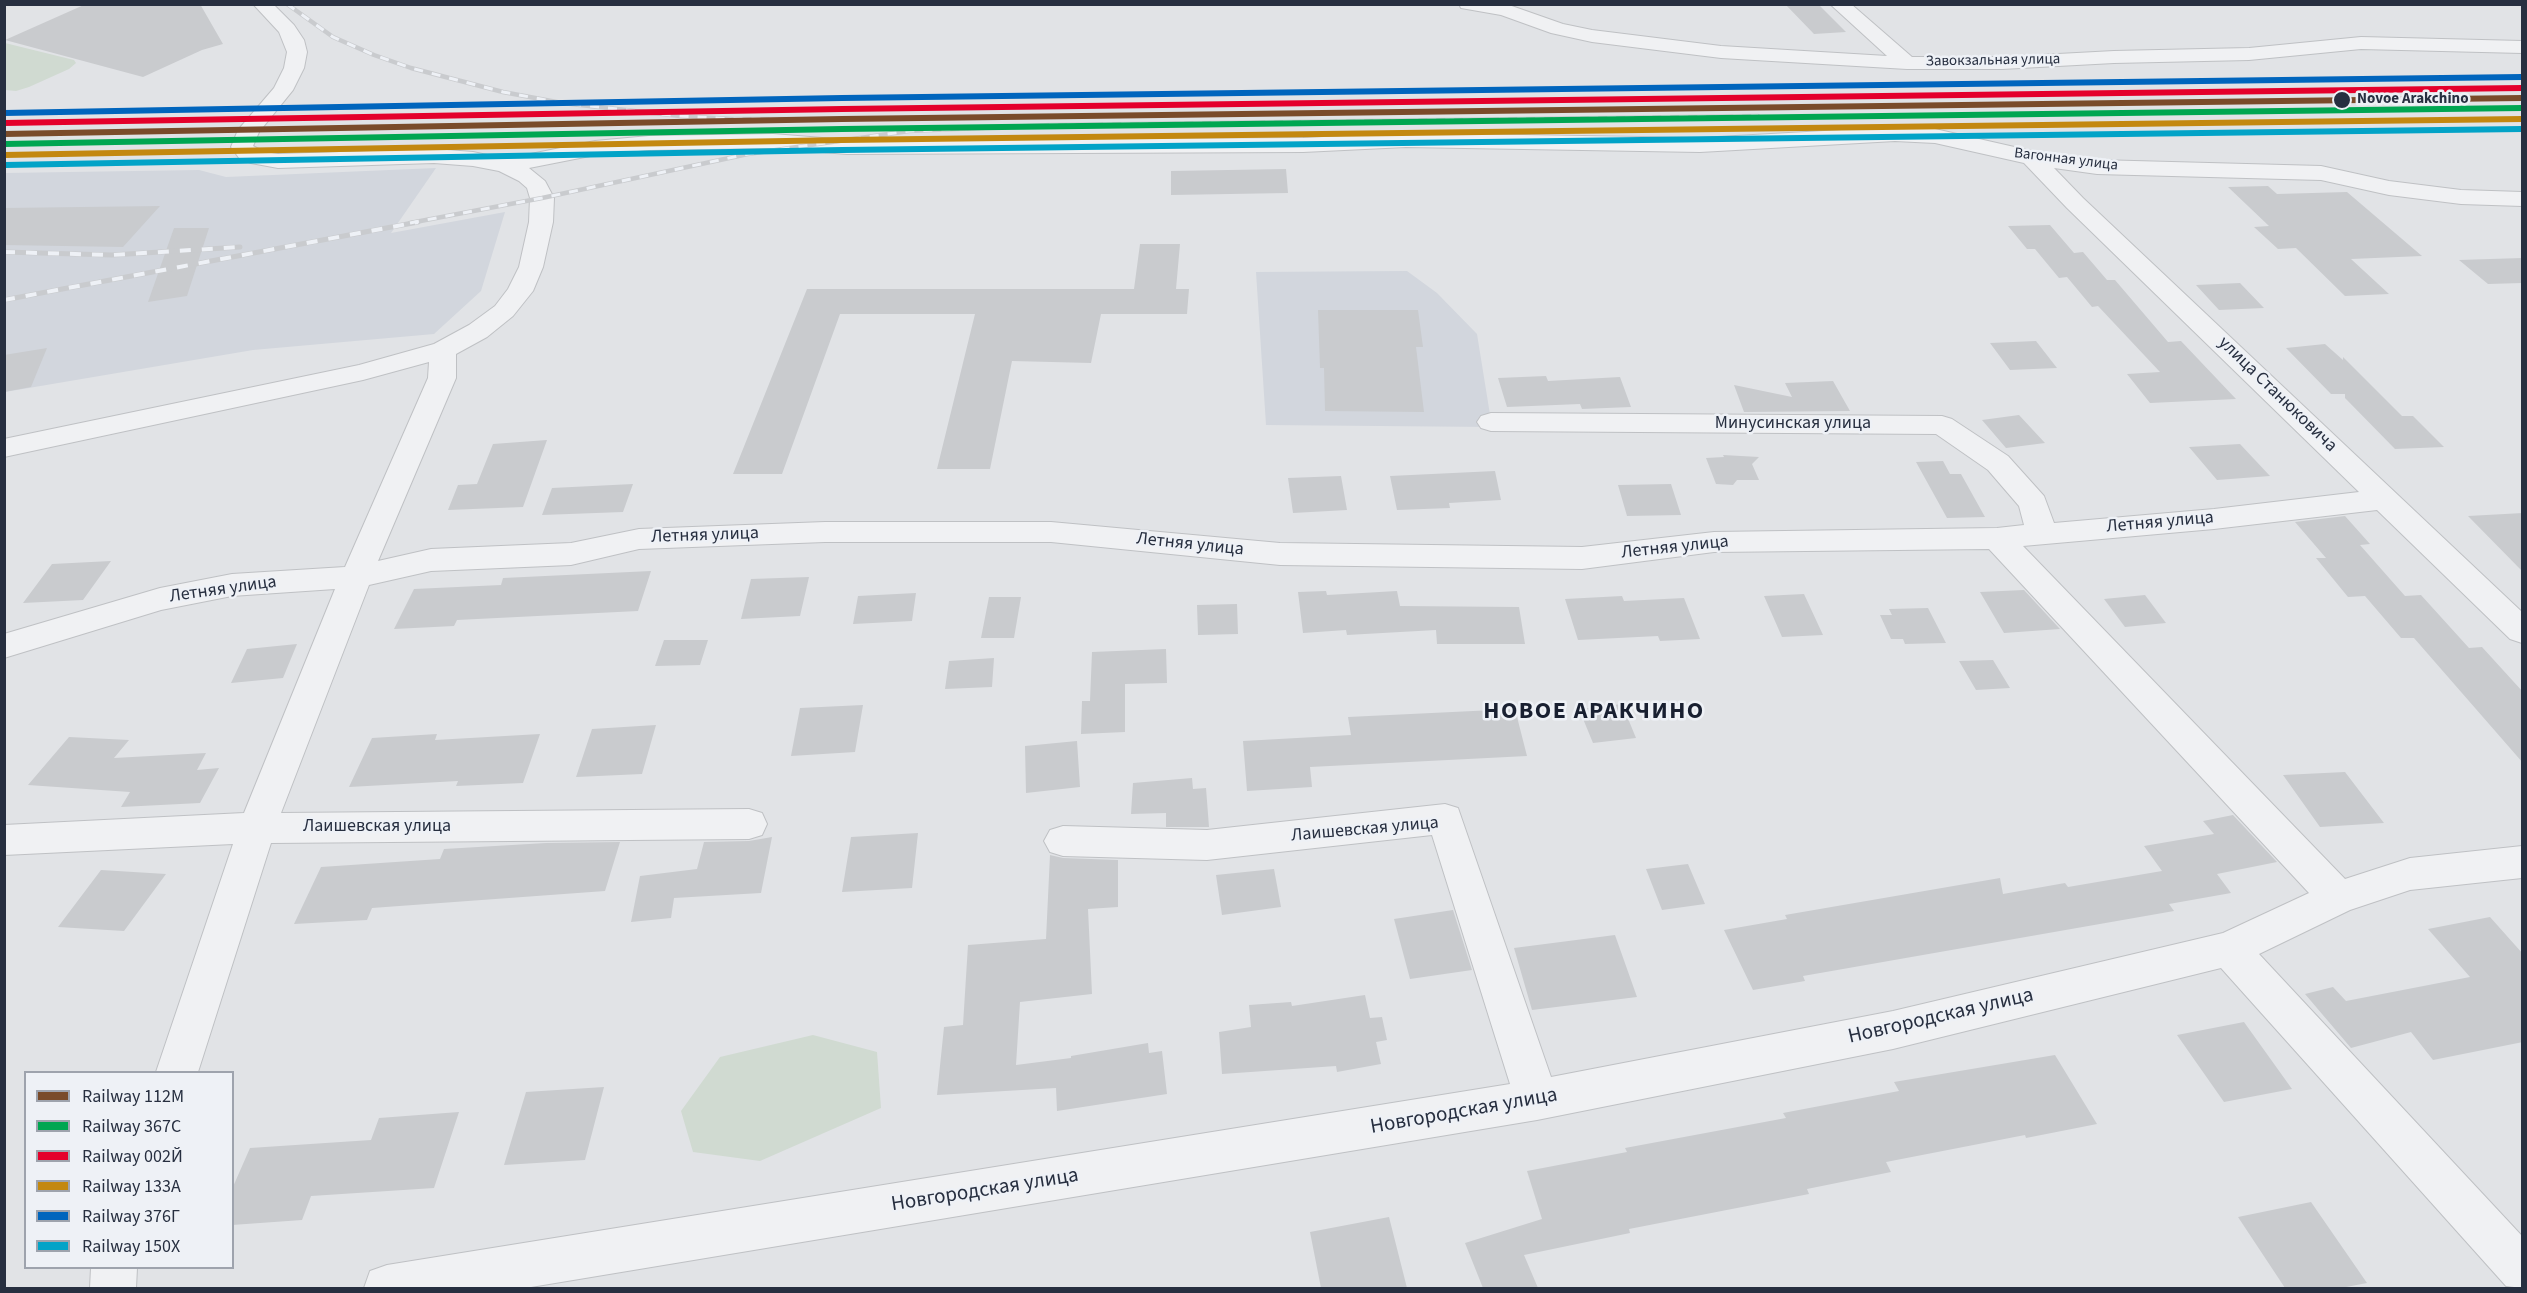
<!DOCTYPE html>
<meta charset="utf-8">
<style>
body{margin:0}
#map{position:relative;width:2527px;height:1293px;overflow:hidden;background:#e1e3e6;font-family:"Source Sans 3",sans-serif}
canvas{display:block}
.frame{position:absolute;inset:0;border:6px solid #272f40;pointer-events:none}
.legend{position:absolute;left:24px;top:1071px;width:210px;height:198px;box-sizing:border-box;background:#eef1f6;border:2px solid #9ea3ad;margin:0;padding:8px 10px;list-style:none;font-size:18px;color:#272f40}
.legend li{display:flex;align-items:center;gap:12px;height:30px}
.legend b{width:30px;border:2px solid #9ea3ad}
</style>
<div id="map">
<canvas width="2527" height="1293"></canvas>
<div class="frame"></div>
<ul class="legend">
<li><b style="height:8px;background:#7a4b2a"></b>Railway 112М</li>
<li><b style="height:8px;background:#00a651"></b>Railway 367С</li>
<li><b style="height:8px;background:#e4002b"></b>Railway 002Й</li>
<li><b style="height:8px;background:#c38810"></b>Railway 133А</li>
<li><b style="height:8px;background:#0065bd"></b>Railway 376Г</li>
<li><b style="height:8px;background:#02a3c7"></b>Railway 150Х</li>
</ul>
</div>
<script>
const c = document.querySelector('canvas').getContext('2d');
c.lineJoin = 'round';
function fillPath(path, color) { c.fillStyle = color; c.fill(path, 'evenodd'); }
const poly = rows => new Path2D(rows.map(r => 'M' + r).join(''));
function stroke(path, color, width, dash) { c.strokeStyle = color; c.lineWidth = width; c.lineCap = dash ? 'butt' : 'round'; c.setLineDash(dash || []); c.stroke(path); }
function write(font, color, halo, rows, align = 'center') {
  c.font = font + ' "Source Sans 3",sans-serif'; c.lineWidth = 5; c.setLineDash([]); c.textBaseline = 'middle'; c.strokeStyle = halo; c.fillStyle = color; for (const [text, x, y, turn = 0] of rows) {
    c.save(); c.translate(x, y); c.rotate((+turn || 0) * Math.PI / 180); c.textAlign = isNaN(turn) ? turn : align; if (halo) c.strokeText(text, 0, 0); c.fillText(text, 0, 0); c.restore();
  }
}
const built = poly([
 [436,168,391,233,505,212,481,291,434,334,253,350,5,392,5,173,199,170,226,177],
 [1407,271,1437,293,1477,334,1492,427,1266,425,1256,272]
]);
const green = poly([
 [5,43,74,60,76,63,69,69,29,87,16,91,5,90],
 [813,1035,877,1052,881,1108,760,1161,693,1152,681,1111,720,1057]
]);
const building = poly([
 [86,4,200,4,223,44,202,50,143,77,5,40],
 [1785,4,1818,4,1846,32,1814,34],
 [1286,169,1288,193,1171,195,1171,171],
 [2268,186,2277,194,2347,192,2422,256,2351,259,2389,294,2345,296,2296,248,2278,249,2254,227,2269,226,2228,187],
 [160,206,123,247,4,245,4,208],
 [2050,225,2074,253,2083,252,2107,280,2115,280,2168,342,2181,341,2236,399,2150,403,2127,374,2160,372,2098,306,2092,307,2067,277,2059,278,2035,249,2027,249,2008,226],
 [174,228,209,228,187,296,148,302],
 [1140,244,1180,244,1176,289,1189,289,1187,314,1101,314,1091,363,1012,361,990,469,937,469,975,314,840,314,782,474,733,474,807,289,1134,289],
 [2522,258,2522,283,2488,284,2459,260],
 [2240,283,2264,308,2219,310,2196,285],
 [1318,310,1418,310,1423,347,1416,347,1424,412,1325,411,1324,368,1320,368],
 [2036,341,2057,368,2010,370,1990,343],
 [2325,344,2343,360,2343,357,2402,416,2413,416,2444,447,2395,449,2345,398,2345,394,2331,394,2286,348],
 [47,348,31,387,4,392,4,355],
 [1546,376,1548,381,1620,377,1631,407,1582,409,1580,404,1507,407,1498,378],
 [1833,381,1850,411,1744,412,1734,385,1792,397,1785,383],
 [2019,415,2045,443,2006,448,1982,420],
 [547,440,523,507,448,510,458,485,477,484,493,444],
 [2240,444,2270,476,2217,480,2189,447],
 [1723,455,1759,457,1752,464,1759,480,1737,480,1733,485,1716,484,1706,458,1724,457],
 [1943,461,1950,474,1961,474,1985,517,1947,518,1916,462],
 [1495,471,1501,500,1449,503,1450,508,1397,510,1390,476],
 [1341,476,1347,510,1293,513,1288,478],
 [633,484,623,512,542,515,552,488],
 [1671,484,1681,515,1627,516,1618,485],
 [2523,513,2523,572,2468,516],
 [2345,516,2370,544,2360,545,2405,596,2421,595,2469,648,2482,647,2523,692,2523,763,2414,638,2401,638,2365,596,2348,597,2316,558,2326,558,2295,522],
 [111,561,83,600,23,603,52,564],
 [651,571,638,611,457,620,454,626,394,629,414,589,501,585,503,578],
 [809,577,800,616,741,619,751,579],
 [2024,590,2060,629,2004,633,1980,592],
 [1326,591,1327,595,1397,591,1400,606,1519,607,1525,644,1437,644,1436,630,1347,635,1346,630,1303,633,1298,592],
 [916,593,912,621,853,624,858,596],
 [1804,594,1823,635,1782,637,1764,596],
 [2145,595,2166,623,2125,627,2104,599],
 [1622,596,1624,601,1684,598,1700,639,1660,641,1658,636,1578,640,1565,599],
 [989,597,1021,597,1014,638,981,638],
 [1237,604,1238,634,1198,635,1197,605],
 [1928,608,1946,643,1905,644,1903,639,1891,639,1880,615,1892,615,1889,609],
 [664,640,708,640,700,665,655,666],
 [297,644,283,678,231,683,247,649],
 [1166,649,1167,683,1125,684,1125,732,1081,734,1082,701,1090,701,1092,652],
 [994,658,992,687,945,689,949,661],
 [1993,660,2010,688,1976,690,1959,661],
 [1622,704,1636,738,1593,743,1579,709],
 [863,705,855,752,791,756,800,708],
 [1515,709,1527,756,1310,767,1312,787,1247,791,1243,741,1351,735,1348,717],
 [656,725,642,774,576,777,592,729],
 [437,734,435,740,540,734,523,783,456,786,458,781,349,787,372,738],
 [69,737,129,740,114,758,206,753,197,770,219,768,200,803,121,807,130,792,28,785],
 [1077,741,1080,787,1026,793,1025,746],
 [2345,772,2384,823,2320,827,2283,775],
 [1192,778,1193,789,1206,788,1209,827,1166,827,1166,813,1131,814,1133,783],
 [2233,815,2277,862,2217,874,2231,893,2169,904,2174,911,1803,976,1805,981,1753,990,1724,930,1787,919,1785,915,2000,878,2003,894,2065,883,2068,887,2162,871,2144,846,2214,834,2203,821],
 [918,833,912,888,842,892,851,837],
 [772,837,761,893,674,898,671,918,631,922,640,876,697,869,704,842,749,841],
 [620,842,605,891,372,908,367,920,294,924,321,867,440,859,444,849,546,843],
 [1050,855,1063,858,1118,860,1118,907,1088,909,1092,994,1020,1002,1016,1065,1071,1058,1071,1056,1148,1043,1149,1053,1162,1051,1167,1094,1057,1111,1056,1088,937,1095,944,1027,963,1025,968,945,1046,939],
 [1688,864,1705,904,1662,910,1646,869],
 [1274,869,1281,907,1222,915,1216,875],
 [101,870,166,874,124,931,58,927],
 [1453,910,1472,970,1410,979,1394,919],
 [2490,917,2523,954,2523,1042,2433,1060,2411,1032,2351,1048,2305,994,2333,987,2346,1001,2470,977,2428,929],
 [1615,935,1637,997,1532,1010,1514,948],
 [1365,995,1370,1018,1382,1017,1387,1040,1376,1042,1381,1064,1337,1072,1336,1066,1222,1074,1219,1032,1251,1027,1249,1005,1291,1002,1292,1006],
 [2244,1022,2292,1089,2224,1102,2177,1035],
 [2055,1055,2097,1124,2026,1138,2025,1135,1886,1162,1891,1172,1807,1189,1809,1194,1629,1229,1630,1233,1524,1255,1538,1288,1483,1288,1465,1243,1542,1219,1527,1171,1627,1152,1625,1148,1786,1118,1783,1113,1899,1091,1894,1082],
 [604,1087,585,1160,504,1165,526,1092],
 [459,1112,434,1188,311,1196,302,1220,232,1225,232,1189,250,1148,371,1140,379,1118],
 [2311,1202,2367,1283,2341,1288,2285,1288,2238,1217],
 [1389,1217,1407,1288,1321,1288,1310,1232]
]);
const minor = poly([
 [253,4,273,4,294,25,304,40,307,52,304,68,293,90,259,132,253,146,264,152,278,154,434,149,473,152,506,159,595,141,649,136,773,134,847,140,1303,138,1406,133,1700,138,1895,127,1935,129,2032,151,2097,160,2321,166,2389,181,2461,190,2522,192,2522,206,2461,204,2389,195,2321,180,2097,174,2054,168,2083,198,2522,612,2522,643,2510,639,2377,510,2214,529,2023,546,2345,879,2410,858,2522,846,2522,878,2410,890,2350,910,2259,954,2522,1236,2522,1288,2506,1286,2221,968,1893,1049,1537,1120,525,1288,364,1288,370,1271,387,1265,1510,1084,1432,835,1207,860,1063,856,1050,852,1044,841,1050,830,1063,826,1207,830,1445,804,1458,808,1551,1077,1893,1011,2223,933,2309,893,1989,549,1714,552,1582,569,1280,565,1051,542,825,542,639,549,571,565,431,571,369,585,281,813,749,809,762,813,767,824,762,835,749,839,271,843,198,1072,156,1072,233,844,4,855,4,825,244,813,335,589,232,596,161,610,4,658,4,634,160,588,232,574,345,567,428,378,429,362,363,380,4,457,4,439,359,365,434,344,469,325,495,306,508,289,519,267,529,222,530,198,527,188,519,181,499,171,473,166,434,163,278,168,251,163,239,158,231,147,238,130,274,88,284,68,287,52,279,32,253,4],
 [1895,141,1935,143,2024,163,2067,208,2359,492,2214,509,2054,523,2044,496,2008,456,1952,419,1942,416,1491,413,1481,416,1477,422,1481,428,1491,431,1936,434,1988,470,2019,506,2024,525,1997,528,1714,532,1582,547,1280,543,1051,522,825,522,639,529,571,543,431,549,378,561,456,378,456,354,487,337,513,316,533,291,543,267,553,222,554,198,545,181,529,168,595,155,649,150,773,148,847,154,1303,152,1406,147,1700,152,1895,141],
 [1459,4,1506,4,1563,24,1592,30,1721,46,1887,56,1830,4,1851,4,1912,57,2002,57,2114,51,2249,48,2361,37,2522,41,2522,53,2361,49,2249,60,2114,63,2002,69,1907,69,1721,58,1592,42,1551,33,1501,15,1461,8,1459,4],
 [91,1268,137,1268,136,1288,90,1288,91,1268]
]);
const railFar1 = poly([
 [287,4,333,37,374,55,411,68,503,92,562,103,680,116,732,119,842,119],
 [410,223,542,198,748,154,909,131,1051,125,1758,116]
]);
const rail = poly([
 [4,252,112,255,240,247],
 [4,300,418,222]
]);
const rail1 = poly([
 [4,134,842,119,2522,98]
]);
const rail2 = poly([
 [4,144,842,129,2522,108]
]);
const rail3 = poly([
 [4,123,842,109,2522,88]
]);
const rail4 = poly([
 [4,155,842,140,2522,119]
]);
const rail5 = poly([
 [4,113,842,98,2522,77]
]);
const rail6 = poly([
 [5,165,842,150,2522,129]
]);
const markers = [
 [2342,100,9,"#272f40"]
];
const farStreetnames = [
 ["Завокзальная улица",1993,61,-1],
 ["Вагонная улица",2066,160,7]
];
const farStopnames = [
 ["Novoe Arakchino",2357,100]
];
const streetNames = [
 ["улица Станюковича",2277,395,44],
 ["Минусинская улица",1793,424],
 ["Летняя улица",2160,523,-5],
 ["Летняя улица",705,536,-2],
 ["Летняя улица",1190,545,6],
 ["Летняя улица",1675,548,-6],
 ["Летняя улица",223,590,-8],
 ["Лаишевская улица",377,827],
 ["Лаишевская улица",1365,830,-5]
];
const nearStreetnames = [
 ["Новгородская улица",1941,1017,-13],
 ["Новгородская улица",1464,1112,-10],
 ["Новгородская улица",985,1191,-9]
];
const districtNames = [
 ["НОВОЕ АРАКЧИНО",1594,713]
];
fillPath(built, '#d2d6dd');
fillPath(green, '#d0dad1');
fillPath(building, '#c9cbce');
stroke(minor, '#bfc1c4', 2);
fillPath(minor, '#f0f1f3');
stroke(railFar1, '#c9cbce', 4.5);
stroke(rail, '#c9cbce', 5);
stroke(railFar1, '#eef1f6', 3, [9]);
stroke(rail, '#eef1f6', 4, [11]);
stroke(rail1, '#7a4b2a', 6);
stroke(rail2, '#00a651', 6);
stroke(rail3, '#e4002b', 6);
stroke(rail4, '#c38810', 6);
stroke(rail5, '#0065bd', 6);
stroke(rail6, '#02a3c7', 6);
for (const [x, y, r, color] of markers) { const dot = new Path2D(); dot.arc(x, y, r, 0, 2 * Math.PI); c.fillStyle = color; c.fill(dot); stroke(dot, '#eef1f6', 2); }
write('15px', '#272f40', '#eef1f6', farStreetnames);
write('bold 15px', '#272f40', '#eef1f6', farStopnames, 'left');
write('18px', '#272f40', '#eef1f6', streetNames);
write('21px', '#272f40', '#eef1f6', nearStreetnames);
c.letterSpacing = '1.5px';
write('bold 24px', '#192031', '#eef1f6', districtNames);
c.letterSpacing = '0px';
</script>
